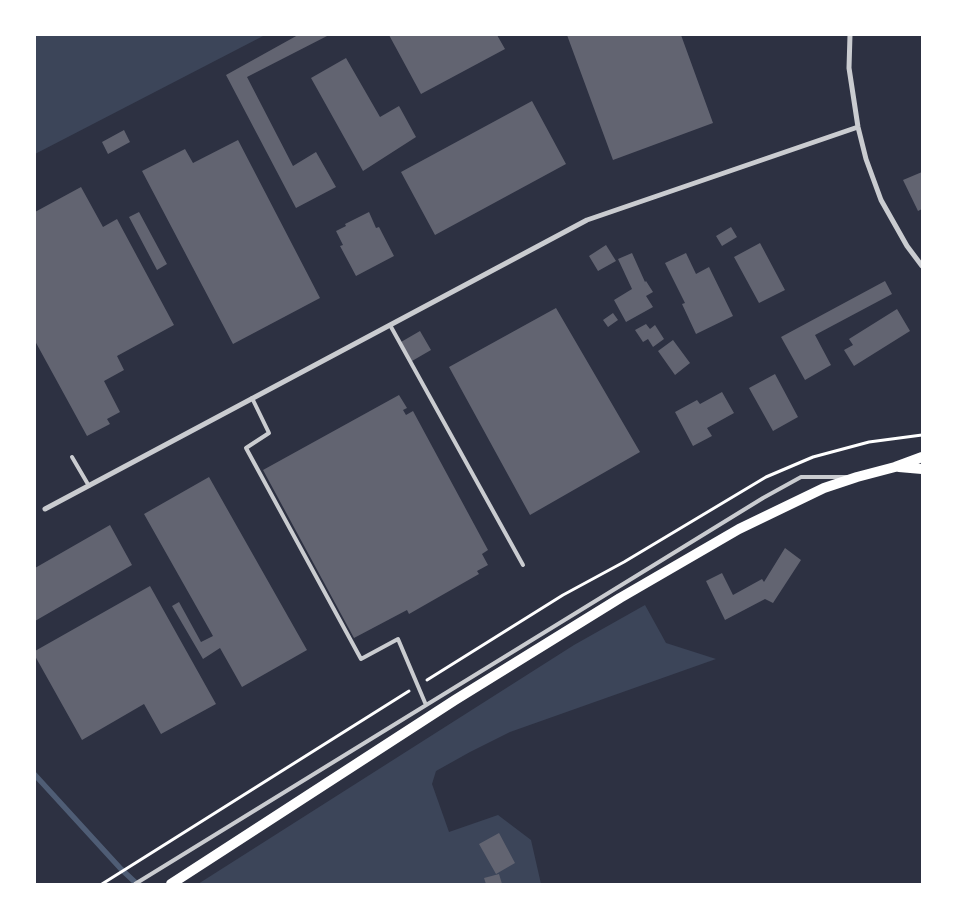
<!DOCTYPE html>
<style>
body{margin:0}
#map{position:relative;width:957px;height:919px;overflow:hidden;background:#2d3142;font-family:Bitter,serif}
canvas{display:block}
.frame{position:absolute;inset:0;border:36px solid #fff;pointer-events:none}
</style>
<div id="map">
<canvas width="957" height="919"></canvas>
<div class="frame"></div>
</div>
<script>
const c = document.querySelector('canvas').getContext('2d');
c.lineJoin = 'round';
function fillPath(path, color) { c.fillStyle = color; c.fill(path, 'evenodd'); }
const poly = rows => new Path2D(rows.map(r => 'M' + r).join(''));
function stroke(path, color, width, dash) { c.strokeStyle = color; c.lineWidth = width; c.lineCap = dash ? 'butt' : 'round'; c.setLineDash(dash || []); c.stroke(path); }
const green = poly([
 [35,35,265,35,35,154],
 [645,605,666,643,716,659,510,732,470,752,436,771,432,784,449,832,498,815,531,840,541,884,198,884,574,645]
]);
const stream = poly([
 [35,775,121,869,137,884]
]);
const building = poly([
 [298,35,329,35,247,77,293,166,316,152,336,187,296,208,226,75],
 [389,35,497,35,505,49,421,94],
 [567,35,681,35,713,123,613,160],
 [346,58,380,117,399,106,416,137,363,171,311,78],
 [532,101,566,164,435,235,401,172],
 [124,130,130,142,108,154,102,142],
 [238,140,320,298,233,344,142,171,185,149,193,163],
 [922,172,922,209,918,211,903,180],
 [81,187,103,227,117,219,174,325,117,356,124,370,104,381,120,412,107,419,110,424,87,436,35,341,35,212],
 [139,212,167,264,157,270,129,217],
 [369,212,376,228,379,227,394,256,356,276,340,246,343,245,336,231,346,226,345,224],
 [731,227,737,237,722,246,716,236],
 [760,243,785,290,759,303,734,257],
 [606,245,616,261,598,271,589,256],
 [632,253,645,282,646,281,653,292,646,296,653,307,626,322,614,300,632,289,618,259],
 [686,253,696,274,709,267,733,316,696,334,682,304,685,303,665,263],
 [885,281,892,294,815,335,831,365,805,380,781,337],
 [556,308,640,452,530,515,449,367],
 [897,309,910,331,854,366,844,350,853,345,849,339],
 [613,313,618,320,608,327,603,320],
 [646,324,650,329,655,325,664,339,653,347,648,339,643,342,635,330],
 [420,331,431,350,412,361,401,342],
 [673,340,690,363,675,375,658,351],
 [775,374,798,417,773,431,749,388],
 [722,392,734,413,707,428,712,436,693,446,675,412,697,400,700,404],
 [399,395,407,408,403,410,406,415,413,411,488,550,482,554,488,565,477,571,479,574,409,614,407,610,354,638,263,470],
 [209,477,307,650,242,687,220,648,203,659,172,606,179,602,201,642,213,636,144,514],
 [110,525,132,565,35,621,35,568],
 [785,548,801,560,773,603,765,599,725,620,706,581,722,573,733,595,762,579,764,582],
 [150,586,216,704,161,734,144,704,82,740,35,656,35,651],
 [499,833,515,863,496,874,479,844],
 [499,874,502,884,486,884,484,878]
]);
const path = poly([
 [427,680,563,595,624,562,766,477,813,457,869,442,922,435],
 [102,884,409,691]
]);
const service = poly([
 [390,325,523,565],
 [252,398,269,433,246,448,361,659,398,639,426,705],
 [72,457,89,486],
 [135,884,763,498,801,477,847,477]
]);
const minor = poly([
 [850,35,849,68,858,127,866,159,881,200,907,246,922,266],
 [45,509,587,220,858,127]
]);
const secondary = poly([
 [899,467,922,469],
 [171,884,455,700,620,598,739,529,824,488,857,477,895,467,922,457]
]);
fillPath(green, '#3c4559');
stroke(stream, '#4f5d75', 5.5);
fillPath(building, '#626471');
stroke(path, '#fff', 3);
stroke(service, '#caccd0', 4);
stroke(minor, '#caccd0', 5);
stroke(secondary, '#fff', 10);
</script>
